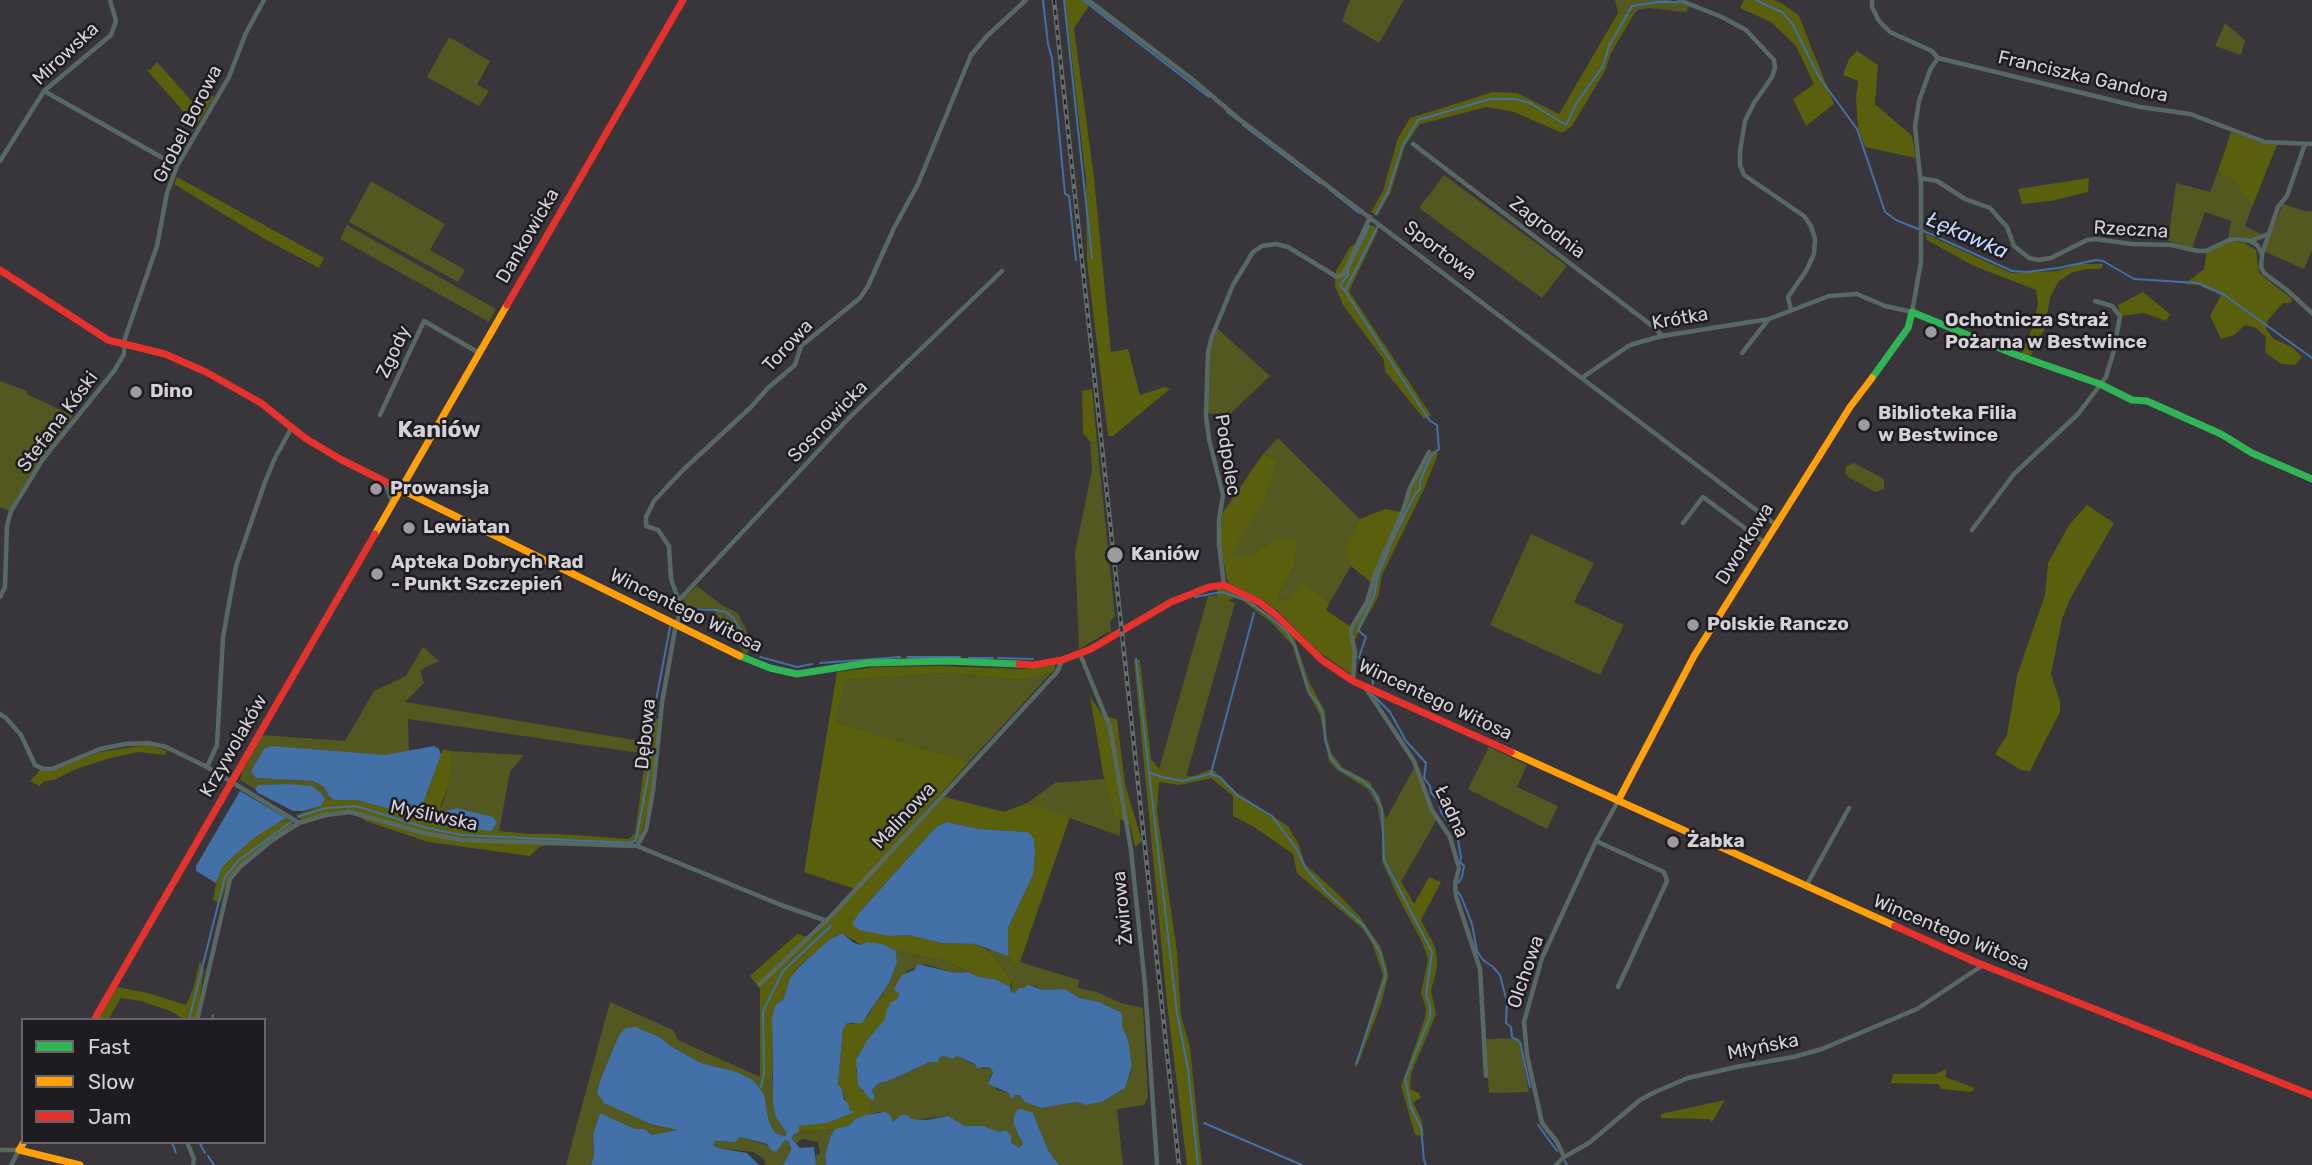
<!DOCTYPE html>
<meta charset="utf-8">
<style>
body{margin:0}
#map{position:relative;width:2312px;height:1165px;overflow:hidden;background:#38353b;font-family:Rubik,sans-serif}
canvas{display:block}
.legend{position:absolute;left:21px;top:1018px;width:245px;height:126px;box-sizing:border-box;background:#1e1b21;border:2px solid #67646a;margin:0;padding:9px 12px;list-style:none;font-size:21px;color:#d5d1d8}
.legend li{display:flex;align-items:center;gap:14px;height:35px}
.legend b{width:35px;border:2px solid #67646a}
</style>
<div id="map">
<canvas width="2312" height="1165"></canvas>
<ul class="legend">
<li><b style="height:9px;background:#30b455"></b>Fast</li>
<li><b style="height:9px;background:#ff9f0a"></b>Slow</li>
<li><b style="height:9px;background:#e5322d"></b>Jam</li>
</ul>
</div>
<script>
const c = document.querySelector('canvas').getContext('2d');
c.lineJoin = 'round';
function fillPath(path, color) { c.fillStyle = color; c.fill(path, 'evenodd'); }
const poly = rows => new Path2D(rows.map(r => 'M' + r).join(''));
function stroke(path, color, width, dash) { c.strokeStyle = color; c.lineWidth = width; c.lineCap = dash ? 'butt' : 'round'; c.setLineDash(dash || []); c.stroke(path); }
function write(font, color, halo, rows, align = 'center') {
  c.font = font + ' Rubik,sans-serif'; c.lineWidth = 5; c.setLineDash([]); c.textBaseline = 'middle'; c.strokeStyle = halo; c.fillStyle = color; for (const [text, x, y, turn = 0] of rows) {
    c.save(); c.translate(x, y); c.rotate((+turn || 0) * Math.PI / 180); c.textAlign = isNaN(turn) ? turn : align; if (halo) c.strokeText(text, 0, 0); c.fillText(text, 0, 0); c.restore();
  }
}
const green = poly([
 [1350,0,1404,0,1379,43,1342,21],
 [1615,0,1669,0,1689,6,1686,12,1648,8,1638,10,1634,14,1618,13],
 [2225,23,2245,40,2241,55,2215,46],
 [449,37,490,61,477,85,489,91,479,106,427,77],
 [2218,171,2233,180,2252,207,2245,226,2263,235,2250,239,2238,236,2228,239,2231,221,2205,212,2192,248,2168,241,2176,183,2210,192],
 [1444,175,1567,266,1542,298,1419,208],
 [371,181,445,224,430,250,465,270,458,282,349,222],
 [2283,204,2305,211,2312,211,2312,250,2304,269,2263,251],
 [347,225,496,309,489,322,340,239],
 [1217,328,1270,376,1229,415,1208,413,1210,352],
 [0,381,27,391,27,394,73,416,44,453,9,511,0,507],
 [1278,438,1360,519,1345,550,1351,566,1330,602,1303,583,1291,599,1279,600,1279,593,1294,567,1276,540,1252,554,1234,559,1232,550,1265,500,1277,460,1263,454],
 [1097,441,1115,616,1110,622,1111,633,1108,632,1079,649,1075,552,1092,470,1090,442],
 [1854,463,1884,479,1884,489,1875,492,1848,477,1845,473,1846,466],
 [1531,534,1594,563,1574,602,1624,625,1600,675,1490,625],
 [697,586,723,606,738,613,753,644,745,656,731,629,714,613,718,609,684,607,684,598],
 [1208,596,1217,596,1235,603,1186,777,1176,777,1163,774,1159,769],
 [423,647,439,661,420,670,424,683,405,702,647,742,646,754,408,719,409,751,256,778,313,781,323,786,329,796,334,800,325,799,321,793,288,784,258,785,255,789,240,780,242,771,262,735,345,741,374,691,406,676],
 [946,673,1021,680,1051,673,969,762,836,722,844,680],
 [1489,747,1527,765,1517,787,1558,806,1547,829,1468,789],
 [451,751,524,755,510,772,499,831,491,831,497,823,439,814,448,786,453,761],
 [1414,768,1436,821,1401,882,1399,878,1390,879,1382,862,1382,832,1377,805,1368,789,1372,787,1379,795,1386,819],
 [1104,779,1115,816,1120,819,1120,836,1027,803,1055,783],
 [988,950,997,950,1008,956,1014,965,1020,962,1079,980,1078,988,1097,992,1121,1003,1143,1008,1148,1097,1144,1105,1117,1109,1123,1165,1059,1165,1048,1150,1033,1113,1014,1125,1023,1144,1019,1148,1000,1132,983,1126,965,1126,948,1116,892,1122,880,1112,870,1114,872,1101,875,1098,872,1090,879,1083,888,1081,930,1062,938,1062,939,1058,944,1056,953,1059,957,1056,983,1069,990,1067,993,1071,989,1079,997,1090,1020,1096,1022,1099,1041,1108,1077,1102,1086,1105,1102,1102,1121,1091,1131,1073,1132,1066,1128,1039,1122,1027,1122,1013,1099,1002,1079,998,1065,989,1044,990,1035,986,1024,989,1016,994,1011,993,1012,980],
 [896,951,946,961,968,972,955,973,925,964,907,971,894,990,877,1001,889,983,897,963],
 [610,1002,673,1030,678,1040,760,1077,772,1080,776,1118,787,1133,785,1136,775,1133,769,1122,764,1094,753,1080,737,1072,701,1063,672,1047,659,1037,619,1035,615,1046,630,1113,651,1124,678,1130,676,1132,652,1135,644,1129,635,1129,600,1113,593,1134,594,1156,591,1165,566,1165],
 [1519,1038,1529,1092,1489,1093,1485,1039],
 [835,1129,831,1135,825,1155,826,1165,816,1165,815,1156,820,1154,818,1142,802,1139,796,1144,792,1139,793,1135,799,1132],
 [740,1137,770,1146,785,1140,789,1142,791,1151,783,1165,766,1165,764,1159,753,1152,718,1148,713,1145,714,1141,728,1142]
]);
const forest = poly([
 [1065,0,1082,0,1089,6,1074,28,1094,178,1111,352,1128,349,1140,395,1164,387,1170,389,1113,436,1108,436,1087,261,1086,180],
 [1744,0,1774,0,1783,4,1799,16,1834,104,1806,126,1793,99,1814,84,1796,46,1771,22,1740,8],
 [1618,13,1634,14,1611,53,1605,71,1572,126,1562,133,1514,112,1487,107,1420,124,1405,146,1390,194,1377,216,1371,212,1383,191,1398,138,1410,118,1493,92,1517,93,1559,114],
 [1857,51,1878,65,1875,104,1912,136,1916,158,1865,147,1858,128,1856,98,1858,81,1843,75,1849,59],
 [157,62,197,107,209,92,214,97,193,131,187,127,190,119,146,69,150,70],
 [2231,132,2265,144,2277,145,2252,207,2233,180,2218,171],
 [177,177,324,258,319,268,261,237,174,184],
 [2089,178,2088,192,2051,201,2022,204,2018,189],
 [1367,226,1374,226,1378,231,1349,291,1431,415,1424,419,1385,371,1384,360,1343,305,1335,286,1336,271,1350,247,1361,241],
 [1926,234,2011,273,2057,271,2079,264,2103,264,2101,269,2086,269,2071,273,2058,282,2050,298,2045,328,2030,357,2021,354,2034,324,2038,303,2036,290,1974,266,1927,240],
 [2230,241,2244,243,2256,250,2259,273,2292,299,2291,303,2283,303,2268,320,2266,329,2274,339,2292,347,2302,357,2295,365,2281,364,2265,352,2266,337,2256,328,2245,325,2234,335,2221,339,2210,316,2221,295,2198,285,2185,284,2204,269,2207,251],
 [2143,292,2170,314,2166,321,2144,313,2121,316,2118,305],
 [1092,389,1097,441,1090,442,1083,433,1082,391],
 [1436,449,1438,454,1425,487,1382,575,1378,597,1354,641,1354,628,1368,603,1377,572,1412,488,1431,452],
 [1263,454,1277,460,1265,500,1233,550,1234,558,1252,554,1276,540,1296,539,1294,567,1279,593,1279,600,1291,599,1302,582,1330,602,1326,610,1351,627,1354,652,1352,675,1319,652,1278,611,1261,599,1229,583,1227,579,1220,544,1222,514],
 [2087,505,2114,523,2070,599,2062,619,2051,674,2060,702,2060,712,2030,771,2021,770,1995,754,2007,735,2017,676,2045,595,2048,563,2069,525],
 [1385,509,1402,512,1373,584,1351,566,1344,551,1360,519],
 [1217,589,1224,589,1250,601,1293,634,1309,682,1325,711,1327,738,1332,754,1342,767,1370,782,1372,787,1368,789,1336,769,1329,761,1320,715,1306,689,1292,645,1272,623,1243,601,1234,598,1227,601,1217,596],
 [1134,660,1140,660,1151,759,1163,774,1176,777,1194,776,1212,769,1237,793,1288,826,1299,845,1305,864,1340,896,1360,917,1380,946,1387,967,1388,978,1380,1007,1358,1064,1354,1069,1383,975,1372,943,1363,929,1297,873,1293,854,1254,827,1233,816,1233,796,1211,778,1179,785,1159,782,1157,811,1177,952,1181,1016,1190,1047,1202,1165,1187,1165,1167,1003],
 [1055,665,1055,670,1051,673,1021,680,946,673,845,680,836,722,969,762,855,889,804,872,837,672,877,667,940,666,1022,669],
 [1090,696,1103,716,1117,719,1125,784,1142,841,1135,847,1130,825,1115,816,1104,779],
 [651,718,658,719,652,790,643,829,638,841,631,845,557,843,539,847,530,856,428,842,366,821,350,810,301,820,296,815,321,806,325,799,343,799,357,800,418,817,443,749,451,751,453,761,448,786,441,804,439,825,529,834,559,834,629,839,635,833],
 [146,745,167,751,165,755,138,752,107,759,76,769,54,780,45,781,39,786,30,781,40,770,53,770,100,752],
 [944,797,1004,812,1027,803,1070,817,1020,962,1014,965,1008,956,1008,928,1033,875,1028,832,979,829,946,822,936,827,859,913,890,936,909,935,941,943,975,944,988,950,1012,980,1010,986,994,979,979,977,946,961,896,951,883,944,861,945,842,933,835,936,798,967,790,978,784,998,775,1006,772,1017,772,1080,760,1077,760,989,750,976,797,934,812,938],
 [286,818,293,824,270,840,228,879,220,903,213,900,216,883,223,866,254,838],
 [1429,877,1441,882,1421,920,1436,949,1437,967,1431,991,1436,1014,1411,1074,1410,1089,1419,1093,1421,1098,1413,1102,1422,1121,1424,1136,1415,1135,1401,1086,1425,1018,1426,1009,1421,993,1428,959,1423,944,1397,895,1390,879,1399,878,1414,904],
 [200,961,204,970,196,1020,185,1020,170,1011,141,1001,121,998,108,1020,98,1020,117,987,148,993,186,1005,193,989],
 [894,990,899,992,897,999,886,1019,868,1039,856,1070,862,1091,870,1096,872,1101,870,1114,855,1119,850,1125,835,1129,799,1132,798,1126,854,1112,849,1111,842,1089,838,1084,843,1029,847,1023,853,1024,868,1016,877,1001],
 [1947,1069,1945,1077,1975,1088,1971,1092,1941,1089,1938,1084,1931,1084,1891,1083,1893,1074,1935,1074],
 [1725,1100,1712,1122,1709,1119,1661,1118,1661,1114]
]);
const water = poly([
 [271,746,385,755,434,746,439,749,441,755,418,817,357,800,334,800,329,796,323,786,313,781,256,778,251,771,264,749],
 [288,784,312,786,321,793,325,799,321,806,303,811,293,811,258,793,255,789,258,785],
 [240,791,286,818,254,838,223,866,216,883,196,871,196,866],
 [456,808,493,817,497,823,491,831,439,825,439,814],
 [947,822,979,829,1028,832,1034,839,1035,852,1033,875,1008,928,1008,956,975,944,941,943,909,935,890,936,859,930,852,924,859,913,936,827],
 [842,933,854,943,861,945,867,942,883,944,896,951,897,963,889,983,862,1023,847,1023,843,1029,838,1084,842,1089,844,1099,849,1105,849,1110,855,1112,827,1123,799,1126,799,1132,793,1135,792,1139,800,1148,814,1147,816,1165,783,1165,791,1150,789,1142,785,1140,776,1152,772,1151,767,1144,740,1137,735,1142,715,1141,713,1145,718,1148,747,1153,759,1165,591,1165,594,1156,593,1134,600,1113,635,1129,644,1129,652,1135,678,1130,651,1124,604,1103,597,1093,600,1081,619,1035,626,1028,635,1027,659,1037,672,1047,701,1063,737,1072,753,1080,764,1094,769,1122,775,1133,785,1136,787,1133,776,1118,773,1102,772,1017,775,1006,784,998,790,978,799,967,829,940],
 [918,964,955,973,968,972,979,977,994,979,1010,986,1011,992,1015,993,1019,988,1024,988,1028,985,1044,990,1065,989,1079,998,1099,1002,1122,1013,1122,1027,1128,1039,1132,1066,1125,1088,1102,1102,1086,1105,1077,1102,1041,1108,1025,1102,1019,1095,1015,1095,1014,1098,1010,1097,1009,1093,988,1084,993,1072,990,1067,977,1068,975,1064,957,1056,953,1059,944,1056,939,1058,938,1062,930,1062,888,1081,879,1083,872,1090,875,1098,872,1101,858,1085,856,1060,868,1039,885,1019,886,1012,890,1003,897,999,899,993,894,990,897,983,902,975,914,970],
 [1022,1109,1033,1113,1048,1150,1059,1165,826,1165,825,1155,831,1135,835,1129,850,1125,855,1119,865,1115,886,1112,890,1115,893,1122,901,1115,907,1115,912,1119,927,1120,948,1116,965,1126,983,1126,1000,1132,1006,1130,1011,1136,1011,1142,1019,1148,1023,1144,1014,1125,1014,1117,1017,1110]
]);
const stream = poly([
 [1043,0,1048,44,1052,58,1065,194,1069,196,1076,260],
 [1064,0,1092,258],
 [1083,0,1209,97],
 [1756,0,1783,13,1793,25,1819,77,1857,129,1885,212,1896,220,1933,235,2012,271,2027,272,2058,268,2096,260,2103,261,2134,279,2198,283,2223,294,2312,358],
 [1227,112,1239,121],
 [1243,125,1320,183],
 [1330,190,1359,213],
 [1376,214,1388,192,1403,145,1418,120,1490,99,1514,99,1530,103,1566,125,1576,104,1603,66,1609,46,1632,6,1658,2,1682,2],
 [1344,290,1340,285,1348,275,1348,269,1369,226],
 [1195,597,1222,592,1246,600,1269,616,1286,631,1295,646,1309,693,1319,705,1323,716,1325,740,1331,758,1340,769,1363,781,1373,790,1382,809,1384,860,1432,952,1426,995,1430,1007,1430,1017,1405,1079,1411,1108,1421,1127,1424,1160,1426,1165],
 [685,609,716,610,726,612,733,618,757,654],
 [760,657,797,667,812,664],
 [907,657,960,657],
 [969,658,993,658],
 [998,658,1033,659],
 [1136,659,1177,1013,1188,1069,1198,1165],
 [820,663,900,657],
 [1373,684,1372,677,1359,657,1366,637,1358,630,1374,596,1378,575,1393,539,1415,494,1420,489,1420,481,1431,456,1439,449,1437,425,1430,421,1345,291,1378,226],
 [1373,695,1390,712,1406,741,1426,763,1424,778,1430,786,1431,793,1438,800,1441,812,1457,835,1461,857,1460,862,1464,866,1462,877,1458,883],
 [1149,772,1161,777,1183,781,1210,774,1220,777,1237,795,1272,816,1296,848,1306,869,1326,892,1363,925,1380,952,1386,975,1356,1064],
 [1211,773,1254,613],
 [298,817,326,808,356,806,427,828,462,835,630,843,636,840,648,776,656,701,670,627],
 [1458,892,1461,896,1472,924,1477,951,1483,960,1493,967,1500,975,1507,1002,1506,1023,1511,1027,1512,1037,1520,1042,1530,1087],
 [189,1020,225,877,239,860,291,822],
 [212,1020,213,1015],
 [761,1087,764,1073,763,1011,783,971,831,926],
 [1204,1123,1302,1165],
 [1538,1125,1557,1151],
 [172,1142,176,1153],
 [199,1142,205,1153],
 [208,1156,214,1165],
 [1565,1161,1567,1165]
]);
const street = poly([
 [1088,0,1192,79,1239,119,1776,525],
 [1679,0,1722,17,1746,30,1774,60,1775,68,1772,77,1754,103,1745,121,1740,151,1740,165,1744,175,1804,216,1811,226,1815,239,1814,254,1806,271,1788,297,1791,310],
 [1872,0,1872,7,1879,21,1890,32,1932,51,1938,58,2140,107,2190,114,2265,142,2312,144],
 [44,91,177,166],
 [1413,144,1655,328,1662,336],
 [0,161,44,91,111,35,116,21,110,0],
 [1920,178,1937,181,1965,199,1990,208,2007,227,2014,246,2029,258,2039,260,2051,258,2087,240,2095,239,2132,244,2171,245,2198,251,2206,251,2229,240,2238,239,2250,241,2257,245,2262,254,2261,267,2264,273,2287,290,2312,313],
 [2251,241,2268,234],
 [2262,254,2278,207,2287,196,2305,144],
 [1742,353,1768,320],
 [1583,377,1630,345,1640,342,1662,336,1769,319,1829,296,1857,294,1885,306,1912,312,1921,262,1921,185,1915,127,1919,101,1930,70,1938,58],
 [380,415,424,321,479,353],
 [384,480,392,502],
 [1683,523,1703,497,1765,543],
 [1972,530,2014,474,2078,414,2106,377,2114,350,2120,316,2112,306,2095,301],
 [1224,585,1219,544,1219,520,1223,495,1209,439,1206,416,1208,352,1212,336,1233,285,1253,252,1262,246,1276,244,1288,247,1337,277,1344,274,1370,217],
 [0,597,5,587,7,526,11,511,43,459,114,371,124,354,125,338,157,246,167,193,177,166,229,77,246,33,264,0],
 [680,599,849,418,1002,271],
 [1080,654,1110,727,1131,850,1145,985,1157,1165],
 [1353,680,1355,652,1351,633,1352,627,1367,602,1376,572,1403,511,1410,488,1429,452],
 [1365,687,1414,761,1432,810,1450,837,1459,868,1455,883,1456,896,1480,969,1486,1076],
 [0,714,6,718,21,735,35,765,43,769,52,769,100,749,125,744,148,743,166,747,207,767,299,823],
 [207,767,217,745,223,637,236,566,265,482,275,458,292,427],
 [1596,841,1664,872,1667,881,1618,987],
 [637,846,646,830,653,791,662,703,676,624,682,610,671,579,669,546,658,530,646,526,646,517,654,501,683,470,751,407,768,388,795,365,801,346,860,298,868,286,894,228,918,184,971,55,987,36,1026,0],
 [1806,886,1849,808],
 [760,984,833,914,1057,672,1062,661],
 [197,1020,230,879,240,867,271,841,299,823,326,815,350,812,424,833,462,840,637,846,781,905,827,921],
 [187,1142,194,1159,193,1165],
 [0,1150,19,1150,11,1165],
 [1564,1157,1557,1142,1542,1123,1527,1055,1524,1022,1542,958,1596,841,1618,801],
 [1556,1165,1564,1157,1589,1143,1640,1100,1655,1092,1688,1078,1736,1067,1793,1057,1822,1049,1917,1009,1983,965]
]);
const fast = poly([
 [1872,378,1908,328,1912,312,2014,354,2100,384,2132,400,2147,401,2221,434,2252,453,2312,479],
 [740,656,770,668,797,674,867,663,947,661,1019,664]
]);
const slow = poly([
 [392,485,740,656],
 [375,534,507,305],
 [1511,752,1895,926],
 [1618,801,1694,656,1850,407,1872,378],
 [24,1142,19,1150,80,1165]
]);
const jam = poly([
 [0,270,108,340,165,354,206,372,261,403,305,438,340,459,392,485],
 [507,305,683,0],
 [1019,664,1033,665,1062,660,1091,649,1171,602,1209,587,1224,585,1259,602,1276,615,1322,660,1353,681,1511,752],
 [1895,926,1973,961,2312,1095],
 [94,1020,375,534]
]);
const rail = poly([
 [1054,0,1179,1165]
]);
const markers = [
 [1931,332,7,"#9e9aa1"],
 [136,392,7,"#9e9aa1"],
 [1864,425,7,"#9e9aa1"],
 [376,489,7,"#9e9aa1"],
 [409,528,7,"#9e9aa1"],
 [1115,555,9,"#9e9aa1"],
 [377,574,7,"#9e9aa1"],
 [1693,625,7,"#9e9aa1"],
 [1673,842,7,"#9e9aa1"]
];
const streetNames = [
 ["Mirowska",66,54,-43],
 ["Franciszka Gandora",2083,77,13],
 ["Grobel Borowa",188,124,-63],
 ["Zagrodnia",1547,228,37],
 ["Rzeczna",2131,230,3],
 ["Dankowicka",528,236,-60],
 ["Sportowa",1440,251,37],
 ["Krótka",1680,319,-10],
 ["Torowa",788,346,-47],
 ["Zgody",394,352,-65],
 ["Stefana Kóski",58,422,-53],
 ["Sosnowicka",828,422,-46],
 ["Podpolec",1227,455,81],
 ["Dworkowa",1745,544,-58],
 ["Wincentego Witosa",686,611,26],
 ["Wincentego Witosa",1435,700,25],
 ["Dębowa",646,734,-84],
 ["Krzywolaków",234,746,-60],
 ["Ładna",1451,812,65],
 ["Myśliwska",434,816,12],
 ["Malinowa",904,816,-47],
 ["Żwirowa",1123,908,-96],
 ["Wincentego Witosa",1951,933,23],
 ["Olchowa",1526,972,-71],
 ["Młyńska",1763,1047,-11]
];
const poiNames = [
 ["Ochotnicza Straż",1945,321],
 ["Pożarna w Bestwince",1945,343],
 ["Dino",150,392],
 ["Biblioteka Filia",1878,414],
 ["w Bestwince",1878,436],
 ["Prowansja",390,489],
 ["Lewiatan",423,528],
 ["Kaniów",1131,555],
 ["Apteka Dobrych Rad",391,563],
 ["- Punkt Szczepień",391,585],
 ["Polskie Ranczo",1707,625],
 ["Żabka",1687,842]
];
const waterNames = [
 ["Łękawka",1967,236,24]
];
const quarterNames = [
 ["Kaniów",439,430]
];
fillPath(green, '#52581f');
fillPath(forest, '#595f0c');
fillPath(water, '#4270a7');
stroke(stream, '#4270a7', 2);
stroke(street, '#586964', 4.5);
stroke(fast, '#30b455', 7);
stroke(slow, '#ff9f0a', 7);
stroke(jam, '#e5322d', 7);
stroke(rail, '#646f6c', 4.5);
stroke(rail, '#1e1b21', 2, [5]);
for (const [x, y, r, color] of markers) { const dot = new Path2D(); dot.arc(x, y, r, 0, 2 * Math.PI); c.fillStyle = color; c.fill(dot); stroke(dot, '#1e1b21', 2.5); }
write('19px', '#d5d1d8', '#1e1b21', streetNames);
write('bold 19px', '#d5d1d8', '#1e1b21', poiNames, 'left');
write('italic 21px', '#bfdbfd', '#1e1b21', waterNames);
write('bold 23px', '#d5d1d8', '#1e1b21', quarterNames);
</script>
